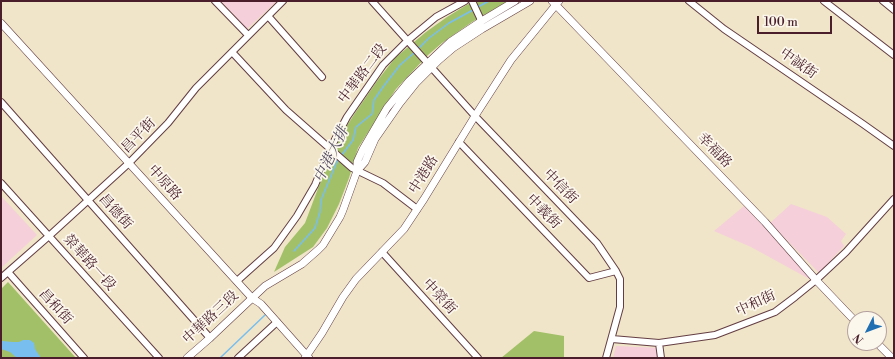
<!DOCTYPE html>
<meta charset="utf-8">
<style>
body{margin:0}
#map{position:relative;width:895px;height:359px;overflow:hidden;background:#f0e5c8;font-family:"Libre Bodoni",serif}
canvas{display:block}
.frame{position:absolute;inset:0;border:2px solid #4a1f2b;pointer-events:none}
.north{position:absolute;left:847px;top:311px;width:40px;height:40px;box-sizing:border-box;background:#fbf7ec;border:1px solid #b4a19f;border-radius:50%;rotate:228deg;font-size:11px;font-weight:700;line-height:16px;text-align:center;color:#4a1f2b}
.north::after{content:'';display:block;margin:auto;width:14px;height:18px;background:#1f6fb2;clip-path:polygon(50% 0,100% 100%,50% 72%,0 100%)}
.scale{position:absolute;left:757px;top:16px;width:75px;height:18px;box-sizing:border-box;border:2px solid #4a1f2b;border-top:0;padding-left:5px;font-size:12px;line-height:14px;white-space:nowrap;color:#4a1f2b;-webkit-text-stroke:3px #fbf7ec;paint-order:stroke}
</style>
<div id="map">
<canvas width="895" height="359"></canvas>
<div class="frame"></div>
<div class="north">N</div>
<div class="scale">100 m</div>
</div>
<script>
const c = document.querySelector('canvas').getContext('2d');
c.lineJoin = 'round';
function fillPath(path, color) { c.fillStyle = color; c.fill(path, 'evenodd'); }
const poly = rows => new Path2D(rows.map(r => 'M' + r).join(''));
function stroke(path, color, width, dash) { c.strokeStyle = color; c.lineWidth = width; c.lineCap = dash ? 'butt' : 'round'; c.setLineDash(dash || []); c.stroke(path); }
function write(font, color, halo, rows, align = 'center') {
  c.font = font + ' "Libre Bodoni","Noto Serif TC",serif'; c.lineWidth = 3.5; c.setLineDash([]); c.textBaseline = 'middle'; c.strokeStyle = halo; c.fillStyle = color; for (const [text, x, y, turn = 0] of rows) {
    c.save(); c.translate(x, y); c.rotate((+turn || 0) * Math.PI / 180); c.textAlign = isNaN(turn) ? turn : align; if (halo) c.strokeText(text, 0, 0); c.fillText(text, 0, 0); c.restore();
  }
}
const built = poly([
 [221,1,277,1,247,29],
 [1,196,37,235,1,268],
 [791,204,827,217,846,234,841,241,844,246,819,273,770,223],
 [744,206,812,276,813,281,751,247,714,231],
 [616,346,660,348,660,358,613,358]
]);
const green = poly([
 [473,1,508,1,472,22,442,43,428,55,396,89,358,148,349,178,339,204,327,228,313,247,274,272,285,247,305,223,328,162,341,135,355,113,377,81,395,58,426,32,447,17],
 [8,282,76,358,1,358,1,289],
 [534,331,564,336,564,358,501,358]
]);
const water = poly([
 [23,340,30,340,34,343,35,349,41,358,17,358,10,352,1,349,1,343,2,341,13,342,19,342]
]);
const stream = poly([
 [476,8,489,1],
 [418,49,429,38,449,23,473,10],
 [341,156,353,140,356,127,372,114,374,100,383,87,400,65,415,52],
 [294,251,315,228,320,212,321,200,338,159],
 [220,358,265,315]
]);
const minor = poly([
 [215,1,248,35],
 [372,1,475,116,597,243,616,271,620,279,620,307,606,358],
 [472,1,480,18,481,26],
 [689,1,724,29,863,124,894,146],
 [824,1,894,55],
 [883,1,894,10],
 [268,16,322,77],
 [232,52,286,110,352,168,383,183,417,209],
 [1,102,210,338],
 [459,142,589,278,616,271],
 [1,183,159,358],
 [382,252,478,358],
 [8,272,84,358],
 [1,278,49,236,129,163,168,123,196,88,283,1],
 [237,281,274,248,297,216,315,185,330,149,347,117,383,65,407,41,436,17,465,1],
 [612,339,659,343,715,335,775,312,795,297,816,280,846,252,894,199],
 [659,343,661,358],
 [238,358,277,322]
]);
const tertiary = poly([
 [552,1,765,222,816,280,855,321],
 [1,23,252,298,261,304,309,358],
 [357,171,365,162,375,139,400,103,416,83,439,60,453,48,482,29,530,1],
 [877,343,892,358],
 [187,358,210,338,265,286,302,264,318,250,323,245,340,217,343,210,357,171,357,162,363,149,387,108,409,81,450,42,480,22,515,1],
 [305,358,322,333,343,297,356,279,404,229,424,199,475,116,511,60,559,1]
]);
const streetNames = [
 ["中誠街",798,64,35],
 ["中華路二段",363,74,-53],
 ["昌平街",139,136,-46],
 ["幸福路",714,151,46],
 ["中港路",424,175,-58],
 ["中原路",164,183,48],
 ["中信街",560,187,46],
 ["昌德街",115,212,48],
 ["中義街",543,212,46],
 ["榮華路一段",89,263,48],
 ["中榮街",439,297,47],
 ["中和街",756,304,-25],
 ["昌和街",55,307,48],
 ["中華路三段",211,318,-43]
];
const waterNames = [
 ["中港大排",332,155,-64]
];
fillPath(built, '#f5cfda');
fillPath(green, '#a2c068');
fillPath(water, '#78beef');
stroke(stream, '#78beef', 1.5);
stroke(minor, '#633d43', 8);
stroke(tertiary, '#633d43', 8);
stroke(minor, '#fff', 6);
stroke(tertiary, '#fff', 7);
write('14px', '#4a1f2b', '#fbf7ec', streetNames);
write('italic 15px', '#584f66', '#fbf7ec', waterNames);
</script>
